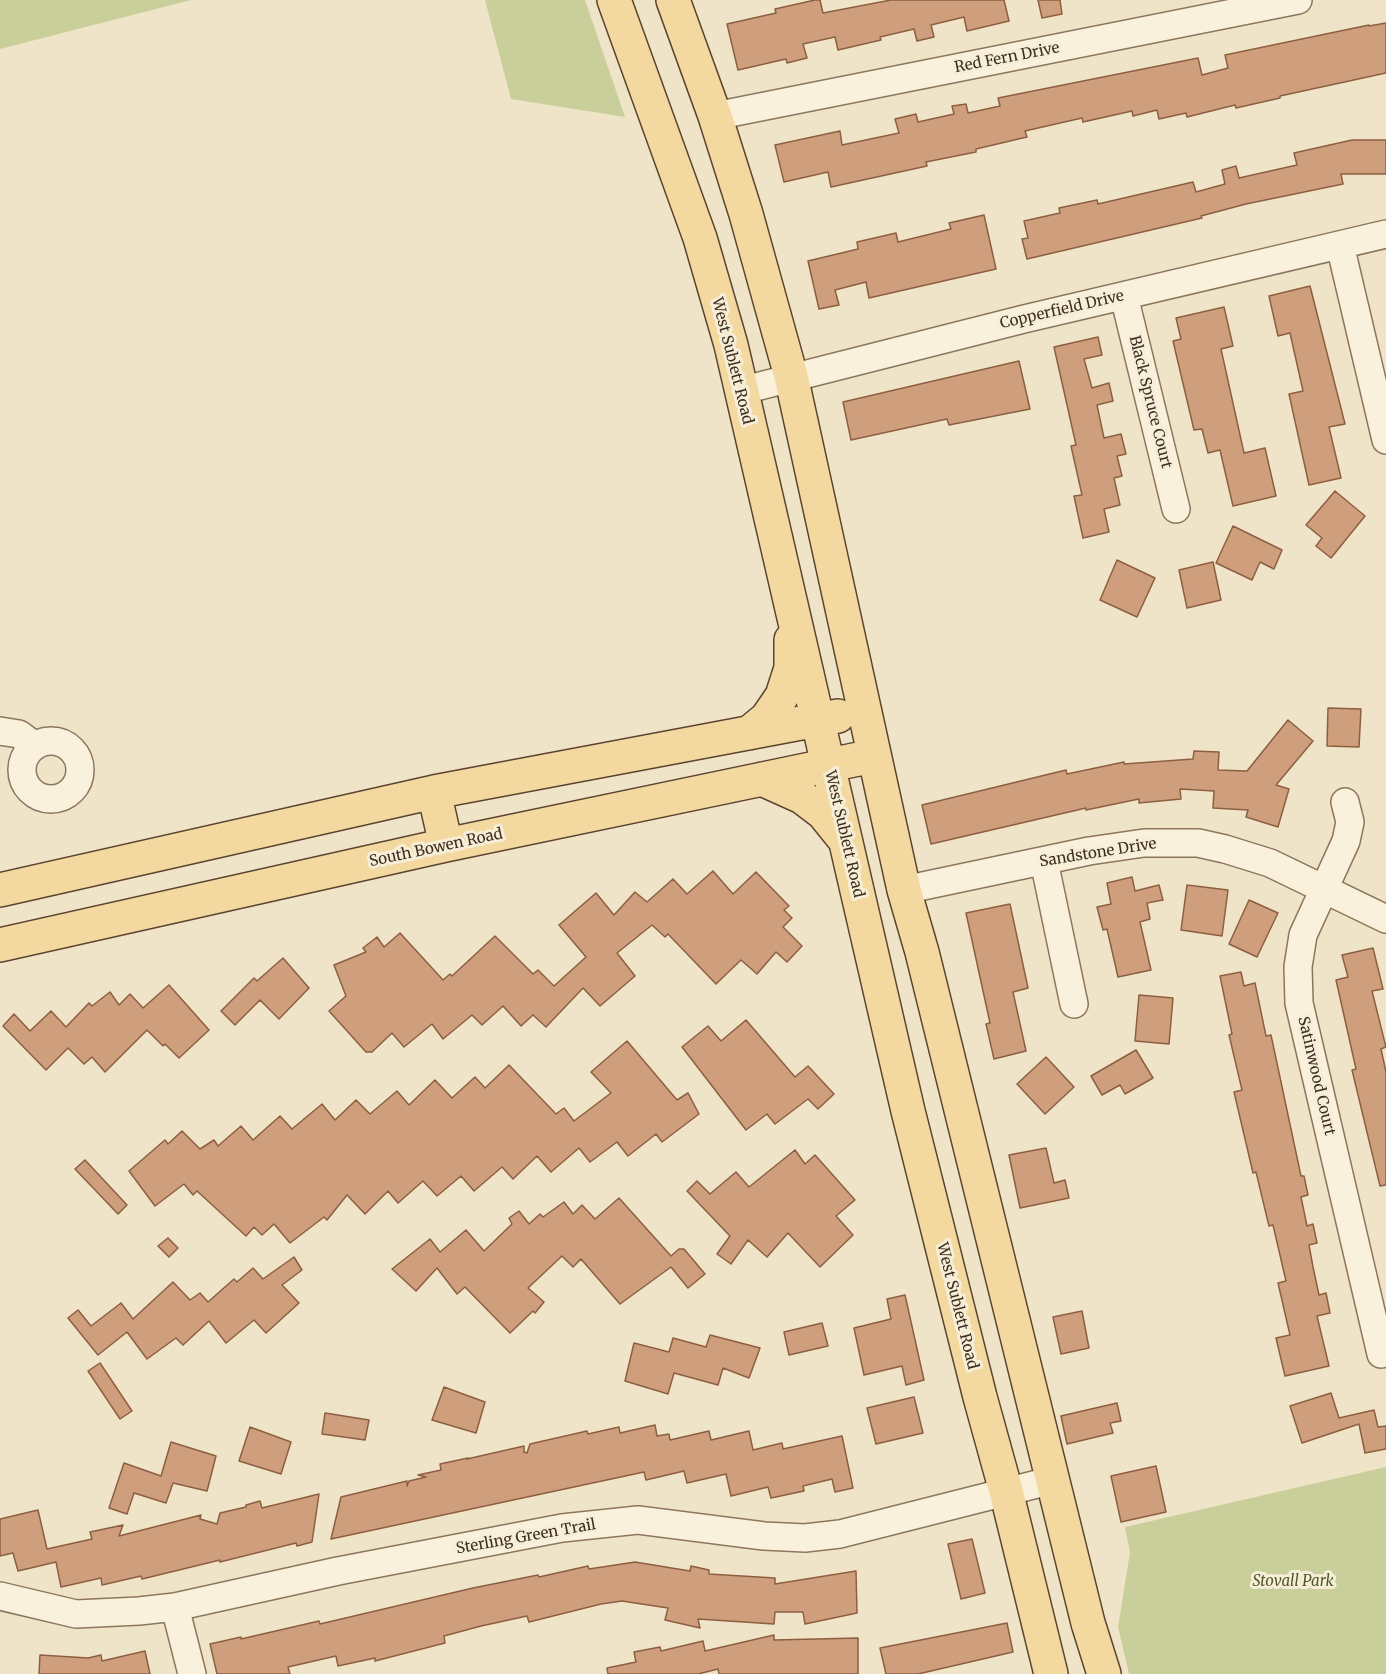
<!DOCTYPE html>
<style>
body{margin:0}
canvas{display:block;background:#f0e4c8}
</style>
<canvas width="1386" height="1674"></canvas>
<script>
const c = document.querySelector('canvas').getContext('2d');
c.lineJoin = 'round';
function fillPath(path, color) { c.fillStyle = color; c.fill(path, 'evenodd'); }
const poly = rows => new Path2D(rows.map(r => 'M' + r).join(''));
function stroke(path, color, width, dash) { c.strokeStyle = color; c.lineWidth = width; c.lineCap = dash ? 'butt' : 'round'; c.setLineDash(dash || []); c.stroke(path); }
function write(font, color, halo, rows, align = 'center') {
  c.font = font + ' Merriweather,serif'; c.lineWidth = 6; c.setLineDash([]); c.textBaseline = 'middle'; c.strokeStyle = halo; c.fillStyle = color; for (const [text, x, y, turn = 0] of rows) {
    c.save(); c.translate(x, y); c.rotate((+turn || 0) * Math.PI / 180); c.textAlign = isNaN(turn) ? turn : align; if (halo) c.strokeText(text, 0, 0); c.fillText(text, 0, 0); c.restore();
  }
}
const green = poly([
 [0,0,191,0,0,49],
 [485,0,585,0,625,117,511,99],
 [1386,1467,1386,1674,1129,1674,1118,1627,1130,1552,1125,1527]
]);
const building = poly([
 [815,0,820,0,823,13,891,0,1004,0,1009,21,967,31,964,17,931,25,934,37,917,41,914,29,880,37,881,40,838,50,835,37,803,44,807,58,787,63,786,59,738,70,727,24,776,13,775,9,815,0],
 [1038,0,1060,0,1062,14,1042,18,1038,0],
 [1386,23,1386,73,1280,96,1280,98,1236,108,1235,105,1187,117,1186,113,1159,119,1157,110,1133,116,1132,111,1083,122,1082,118,1025,131,1027,137,976,149,976,152,926,162,927,166,831,187,828,172,784,182,775,145,840,131,842,145,899,133,895,119,916,114,918,122,954,114,952,106,966,104,968,113,1000,106,998,98,1198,58,1202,75,1228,68,1225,55,1369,25,1369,26,1386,23],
 [1352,140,1386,140,1386,174,1341,174,1343,184,1246,204,1201,216,1202,218,1027,259,1022,239,1028,238,1024,221,1060,213,1059,208,1097,200,1098,204,1193,182,1196,192,1225,184,1222,170,1236,166,1239,178,1297,165,1294,153,1352,140],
 [984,215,996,269,869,298,866,282,835,290,839,305,819,309,808,261,858,249,857,242,896,233,898,242,951,229,949,223,984,215],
 [1310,286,1345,424,1329,427,1341,478,1309,485,1289,394,1303,391,1290,333,1278,336,1269,296,1310,286],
 [1224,307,1233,346,1221,349,1244,453,1265,448,1276,496,1233,506,1220,450,1208,453,1202,429,1194,430,1173,341,1181,339,1176,318,1224,307],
 [1098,337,1102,355,1084,359,1092,388,1109,383,1113,401,1097,405,1104,438,1121,434,1126,454,1117,456,1122,476,1114,478,1120,505,1104,509,1109,532,1083,538,1074,496,1082,495,1071,446,1076,445,1054,347,1098,337],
 [1019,361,1030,409,949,425,947,419,851,440,843,402,1019,361],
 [1335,491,1365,516,1331,558,1316,546,1322,538,1306,525,1335,491],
 [1233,526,1282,550,1274,569,1260,562,1252,580,1216,563,1233,526],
 [1117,560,1155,578,1137,617,1100,600,1117,560],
 [1213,562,1221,600,1187,608,1179,570,1213,562],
 [1328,708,1361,709,1359,747,1327,746,1328,708],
 [1288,720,1313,741,1276,785,1289,789,1278,827,1246,817,1248,810,1213,808,1214,791,1180,789,1181,799,1139,803,1139,799,1086,810,1086,808,931,844,922,805,1066,770,1067,774,1124,762,1124,764,1193,759,1194,751,1219,752,1218,770,1247,771,1288,720],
 [713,871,733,894,756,872,789,906,784,910,792,918,783,927,802,946,787,962,776,952,757,974,741,960,716,984,668,934,665,937,652,925,617,953,635,976,600,1006,583,988,546,1027,533,1015,521,1026,503,1006,482,1025,472,1015,443,1039,432,1024,404,1047,392,1033,372,1052,366,1052,329,1011,346,996,334,965,366,952,363,948,377,937,384,947,400,933,443,980,450,974,452,976,495,936,533,974,538,970,554,986,586,957,559,925,596,893,614,915,635,892,647,902,673,879,687,894,713,871],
 [1132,877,1135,891,1159,885,1163,900,1147,903,1150,919,1140,922,1151,970,1118,977,1107,929,1103,930,1097,907,1111,904,1107,883,1132,877],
 [1187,885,1228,890,1222,936,1181,930,1187,885],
 [1249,900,1278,913,1257,957,1229,944,1249,900],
 [1010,904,1028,988,1013,992,1026,1051,994,1059,986,1024,990,1023,966,913,1010,904],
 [1373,948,1383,989,1372,991,1386,1047,1381,1049,1386,1072,1386,1185,1380,1186,1352,1070,1356,1069,1336,980,1348,977,1342,955,1373,948],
 [283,958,309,988,279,1019,260,1000,235,1025,221,1011,254,978,257,981,283,958],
 [1241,972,1244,986,1255,983,1266,1036,1271,1035,1301,1176,1304,1176,1308,1195,1301,1197,1307,1226,1313,1224,1317,1243,1309,1245,1313,1267,1319,1295,1326,1293,1330,1313,1317,1316,1329,1366,1285,1376,1276,1338,1290,1335,1278,1283,1286,1281,1273,1225,1269,1226,1256,1172,1253,1173,1234,1092,1242,1090,1229,1035,1232,1034,1220,976,1241,972],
 [169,985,209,1030,179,1058,165,1044,163,1046,147,1030,105,1072,92,1057,84,1064,68,1048,46,1070,3,1026,14,1014,30,1031,51,1011,66,1027,89,1003,92,1006,110,992,119,1005,130,994,143,1008,169,985],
 [1139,995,1173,998,1169,1044,1135,1041,1139,995],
 [746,1020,795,1077,808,1066,834,1094,818,1109,808,1099,775,1124,767,1114,746,1130,682,1047,708,1026,721,1041,746,1020],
 [627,1041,677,1100,688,1093,699,1114,662,1142,656,1134,628,1156,617,1142,590,1162,579,1148,551,1172,537,1156,513,1179,502,1167,474,1191,461,1176,437,1196,423,1181,398,1203,388,1191,365,1214,347,1195,327,1220,324,1217,290,1243,274,1224,262,1235,254,1227,246,1236,197,1191,193,1195,184,1184,155,1206,129,1171,165,1140,168,1144,182,1131,200,1149,214,1140,218,1146,241,1126,253,1140,280,1116,292,1129,322,1104,335,1120,356,1100,370,1114,397,1091,409,1105,435,1080,452,1098,475,1077,485,1088,509,1065,556,1114,564,1108,574,1121,611,1093,591,1072,627,1041],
 [1136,1050,1153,1078,1125,1094,1120,1085,1102,1095,1091,1076,1136,1050],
 [1046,1057,1074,1087,1045,1114,1017,1084,1046,1057],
 [1046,1148,1054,1183,1065,1180,1069,1198,1020,1208,1009,1155,1046,1148],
 [795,1150,805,1164,815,1155,855,1200,836,1216,853,1235,820,1267,788,1233,767,1257,748,1240,731,1264,717,1254,730,1236,687,1191,697,1181,710,1194,736,1172,749,1187,795,1150],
 [85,1160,127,1205,118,1214,75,1169,85,1160],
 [619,1198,671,1256,679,1249,684,1249,705,1274,688,1288,671,1267,620,1304,581,1259,573,1267,562,1256,528,1288,544,1302,535,1313,533,1311,510,1333,465,1287,457,1294,437,1268,416,1291,392,1269,430,1239,440,1252,466,1230,484,1251,512,1224,509,1218,519,1211,529,1224,540,1214,543,1217,564,1202,573,1214,582,1205,595,1219,619,1198],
 [168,1238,178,1248,169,1257,158,1246,168,1238],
 [294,1257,302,1270,282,1285,299,1303,266,1333,254,1320,226,1343,209,1321,183,1345,176,1338,147,1359,127,1332,98,1355,68,1318,78,1310,91,1326,121,1303,133,1319,173,1282,190,1300,200,1293,208,1302,234,1279,237,1282,253,1268,263,1279,294,1257],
 [905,1295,924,1380,906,1385,902,1366,864,1375,854,1328,891,1319,887,1299,905,1295],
 [1082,1311,1089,1348,1061,1354,1053,1317,1082,1311],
 [822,1323,828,1346,789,1355,784,1332,822,1323],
 [710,1335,760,1348,749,1378,723,1368,718,1385,674,1373,668,1394,625,1381,634,1343,669,1352,673,1338,706,1347,710,1335],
 [100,1363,132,1411,120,1419,88,1371,100,1363],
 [444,1387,485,1402,476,1433,432,1420,444,1387],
 [1331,1393,1339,1418,1374,1410,1378,1427,1386,1426,1386,1449,1365,1453,1359,1424,1302,1443,1290,1406,1331,1393],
 [914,1397,923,1433,876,1444,867,1408,914,1397],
 [1117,1403,1121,1421,1110,1423,1113,1433,1067,1444,1061,1416,1117,1403],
 [325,1413,369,1420,365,1440,322,1434,325,1413],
 [655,1425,657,1436,669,1434,670,1440,709,1431,711,1440,749,1431,753,1450,782,1443,783,1449,842,1436,853,1488,835,1492,832,1479,803,1486,804,1491,771,1498,768,1487,731,1496,726,1474,687,1483,684,1471,646,1480,644,1472,331,1539,341,1497,407,1481,407,1486,409,1481,426,1477,418,1475,441,1470,440,1464,468,1458,467,1459,524,1446,524,1452,527,1453,530,1444,587,1431,588,1434,619,1427,620,1433,655,1425],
 [250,1427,291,1442,281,1474,239,1461,250,1427],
 [171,1442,216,1456,207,1491,173,1483,166,1503,134,1493,127,1514,109,1508,124,1463,161,1476,171,1442],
 [1156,1466,1166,1512,1121,1522,1111,1476,1156,1466],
 [319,1494,312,1542,297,1546,296,1543,220,1562,220,1560,142,1579,141,1576,102,1585,101,1578,61,1587,56,1562,18,1571,13,1553,0,1556,0,1519,38,1510,47,1549,92,1539,90,1532,123,1525,119,1536,201,1515,200,1519,217,1524,220,1513,246,1507,246,1505,260,1501,262,1508,319,1494],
 [972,1539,985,1593,961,1599,948,1544,972,1539],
 [635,1562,690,1571,691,1566,709,1570,709,1574,775,1578,775,1584,856,1571,857,1613,805,1624,803,1612,775,1612,774,1624,698,1619,700,1628,665,1620,668,1608,622,1601,601,1604,529,1622,527,1616,481,1626,444,1636,445,1643,375,1661,375,1658,338,1666,336,1656,288,1667,290,1674,217,1674,210,1644,241,1637,241,1639,319,1621,320,1624,473,1588,538,1575,539,1577,588,1566,589,1569,635,1562],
 [1007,1623,1013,1652,918,1674,886,1674,880,1648,1007,1623],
 [774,1635,774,1640,858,1638,858,1674,719,1674,718,1669,698,1674,608,1674,607,1668,636,1662,634,1652,660,1647,661,1651,703,1641,705,1651,774,1635],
 [145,1651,150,1674,39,1674,40,1655,88,1658,101,1655,102,1661,145,1651]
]);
const minor = poly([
 [715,116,1298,0],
 [1340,245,1386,440],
 [1124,296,1176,509],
 [740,391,1024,319,1386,234],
 [0,731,19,734,35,746],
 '22 770a29 29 0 1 1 58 0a29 29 0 1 1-58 0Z',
 [1345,802,1350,822,1346,841,1303,935,1298,967,1299,1003,1381,1354],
 [1044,861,1074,1004],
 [904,890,1089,851,1144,843,1198,843,1225,849,1270,863,1386,919],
 [0,1596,76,1614,139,1611,175,1607,338,1571,562,1528,638,1520,764,1536,805,1538,840,1534,1053,1480],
 [175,1607,192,1674]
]);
const major = poly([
 [614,0,700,238,731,345,908,1111,980,1397,1006,1491,1051,1674],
 [673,0,715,116,746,214,791,376,904,890,922,952,1088,1623,1104,1674],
 [749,733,767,718,782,696,791,668,791,640],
 [762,779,802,797,810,803,823,813,844,839],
 [434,792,446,845],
 [0,890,434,792,838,716],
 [0,945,446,845,873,756]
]);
const streetNames = [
 ["Red Fern Drive",1007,58,-11],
 ["Copperfield Drive",1062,310,-13],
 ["West Sublett Road",732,361,76],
 ["Black Spruce Court",1150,402,76],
 ["West Sublett Road",844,834,77],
 ["South Bowen Road",436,848,-12],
 ["Sandstone Drive",1098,853,-9],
 ["Satinwood Court",1316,1076,77],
 ["West Sublett Road",957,1306,76],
 ["Sterling Green Trail",526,1537,-10]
];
const parkNames = [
 ["Stovall Park",1293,1582]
];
fillPath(green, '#c9cf9b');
fillPath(building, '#cf9f7d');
stroke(building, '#8d5f41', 1.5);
stroke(minor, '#8d765c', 30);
stroke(major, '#5b4430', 36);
stroke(minor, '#faf1dc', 27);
stroke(major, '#f3d9a0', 33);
write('15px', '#3d2e20', '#f7eed8', streetNames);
write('italic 15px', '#4d5a26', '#f7eed8', parkNames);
</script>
